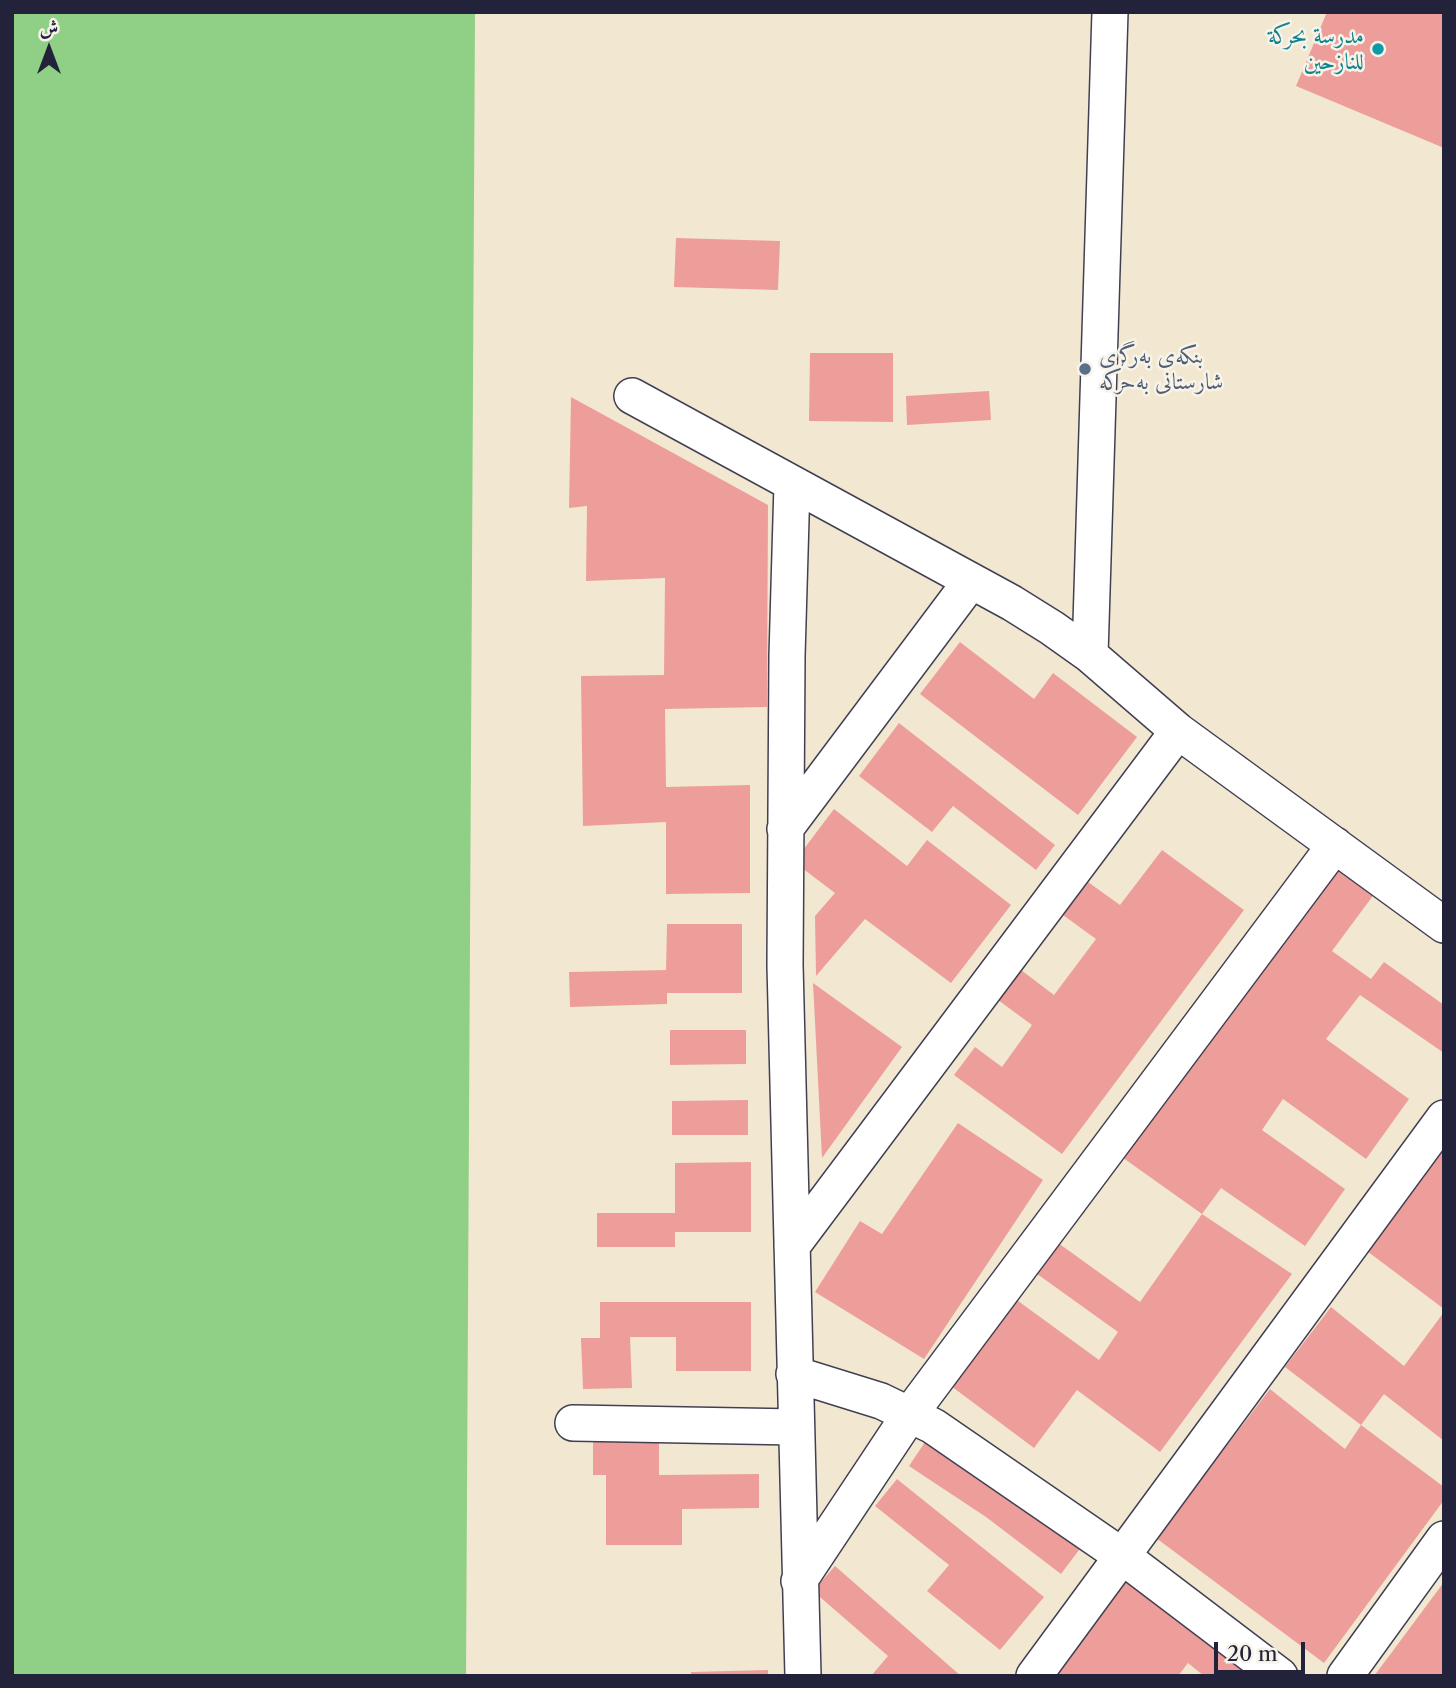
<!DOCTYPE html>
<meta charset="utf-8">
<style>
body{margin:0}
#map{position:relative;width:1456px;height:1688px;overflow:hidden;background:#f2e8d2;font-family:"Libre Caslon Text",Amiri,serif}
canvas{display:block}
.frame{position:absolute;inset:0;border:14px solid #22223b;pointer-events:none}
.north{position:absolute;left:14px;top:14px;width:70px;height:70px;-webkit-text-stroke:5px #f7f3e8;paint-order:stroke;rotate:0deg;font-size:19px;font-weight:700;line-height:28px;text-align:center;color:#22223b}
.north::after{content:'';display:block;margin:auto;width:24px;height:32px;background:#22223b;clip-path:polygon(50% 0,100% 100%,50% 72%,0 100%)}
.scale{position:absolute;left:1214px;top:1642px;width:91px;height:32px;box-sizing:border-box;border:4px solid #22223b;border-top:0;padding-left:9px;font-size:21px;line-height:24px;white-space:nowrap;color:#22223b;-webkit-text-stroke:5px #f7f3e8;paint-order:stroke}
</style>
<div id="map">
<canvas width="1456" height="1688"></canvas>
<div class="frame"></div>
<div class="north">ش</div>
<div class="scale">20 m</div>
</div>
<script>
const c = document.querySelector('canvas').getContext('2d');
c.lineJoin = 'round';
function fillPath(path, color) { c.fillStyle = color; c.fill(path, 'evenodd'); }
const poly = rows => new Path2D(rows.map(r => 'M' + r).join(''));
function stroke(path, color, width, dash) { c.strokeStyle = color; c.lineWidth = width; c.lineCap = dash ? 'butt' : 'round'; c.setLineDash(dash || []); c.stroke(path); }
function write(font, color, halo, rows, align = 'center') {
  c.font = font + ' "Libre Caslon Text",Amiri,serif'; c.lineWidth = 5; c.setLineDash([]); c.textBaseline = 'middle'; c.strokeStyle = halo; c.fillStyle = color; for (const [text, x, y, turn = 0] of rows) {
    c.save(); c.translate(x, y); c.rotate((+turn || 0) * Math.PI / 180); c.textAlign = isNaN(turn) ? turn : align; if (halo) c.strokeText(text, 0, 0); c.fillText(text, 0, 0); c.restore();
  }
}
const green = poly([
 [12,12,475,12,466,1676,12,1676]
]);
const building = poly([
 [1327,12,1444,12,1444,148,1296,86],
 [676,238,780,241,778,290,674,287],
 [810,353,893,353,893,422,809,421],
 [989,391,991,420,907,425,906,396],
 [571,397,768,505,767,707,665,709,666,787,750,785,750,893,666,894,666,822,583,826,581,676,664,675,665,578,586,581,587,506,569,508],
 [960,642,1034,699,1053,673,1137,737,1078,815,920,694],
 [899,723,1055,845,1036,870,953,806,932,832,859,776],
 [834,809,907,866,927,840,1011,905,951,983,865,919,816,976,815,916,835,893,794,862],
 [1162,850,1244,910,1062,1154,954,1075,975,1047,1002,1067,1032,1025,994,997,1017,967,1054,995,1096,939,1063,915,1088,882,1120,905],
 [1339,866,1375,893,1332,951,1371,979,1384,962,1444,1005,1444,1053,1360,995,1326,1039,1409,1099,1366,1159,1283,1099,1262,1130,1345,1189,1305,1246,1221,1188,1202,1214,1119,1155],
 [667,924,742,924,742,993,667,993,667,1004,570,1007,569,972,666,970],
 [813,983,902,1047,822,1158],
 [670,1030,746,1030,746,1064,670,1065],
 [748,1100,748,1135,672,1135,672,1101],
 [958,1123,1043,1180,924,1359,815,1292,860,1221,882,1234],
 [1444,1143,1444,1309,1363,1248],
 [751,1162,751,1232,675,1232,675,1247,597,1247,597,1213,675,1213,675,1163],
 [1202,1214,1292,1274,1160,1452,1077,1390,1034,1448,951,1386,1014,1298,1099,1360,1118,1332,1033,1271,1054,1240,1140,1302],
 [600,1302,751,1302,751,1371,676,1371,676,1337,630,1337,632,1388,583,1389,581,1338,600,1338],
 [1331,1307,1404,1366,1444,1312,1444,1441,1384,1394,1361,1425,1444,1487,1444,1500,1324,1663,1156,1538,1270,1389,1345,1449,1361,1425,1285,1367],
 [929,1436,1082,1546,1061,1574,986,1517,909,1466],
 [593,1437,659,1437,659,1475,759,1474,759,1508,682,1509,682,1545,606,1545,606,1475,593,1475],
 [897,1479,1044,1597,1000,1650,927,1591,949,1565,875,1506],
 [835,1566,961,1676,871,1676,888,1656,813,1591],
 [1131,1572,1264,1676,1204,1676,1188,1663,1178,1676,1051,1676],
 [1444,1582,1444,1676,1374,1676,1392,1652],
 [768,1670,768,1676,691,1676,691,1672]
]);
const minor = poly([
 [632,396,1012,603,1052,628,1090,655,1178,731,1444,925],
 [792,484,787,656,785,965,803,1676],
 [1090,655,1110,12],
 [785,829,971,581],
 [792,1246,1178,731],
 [794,1374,881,1401,933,1426,1122,1556,1280,1676],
 [573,1423,796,1427],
 [799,1581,910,1414,1335,845],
 [1034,1676,1444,1118],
 [1345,1676,1444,1539]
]);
const markers = [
 [1378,49,7,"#0f9aa8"],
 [1085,369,7,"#5c6f8a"]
];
const cultureNames = [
 ["مدرسة بحركة",1364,36],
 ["للنازحين",1364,62]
];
const serviceNames = [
 ["بنکەی بەرگری",1099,356],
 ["شارستانی بەحرکە",1099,382]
];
fillPath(green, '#90cf86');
fillPath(building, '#ed9e9b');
stroke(minor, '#414052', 38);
stroke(minor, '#fff', 35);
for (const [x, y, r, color] of markers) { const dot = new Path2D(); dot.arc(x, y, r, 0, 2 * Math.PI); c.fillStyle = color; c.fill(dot); stroke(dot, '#f7f3e8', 2.5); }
write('23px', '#0d838f', '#f7f3e8', cultureNames, 'right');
write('23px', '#4e5e75', '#f7f3e8', serviceNames, 'left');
</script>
